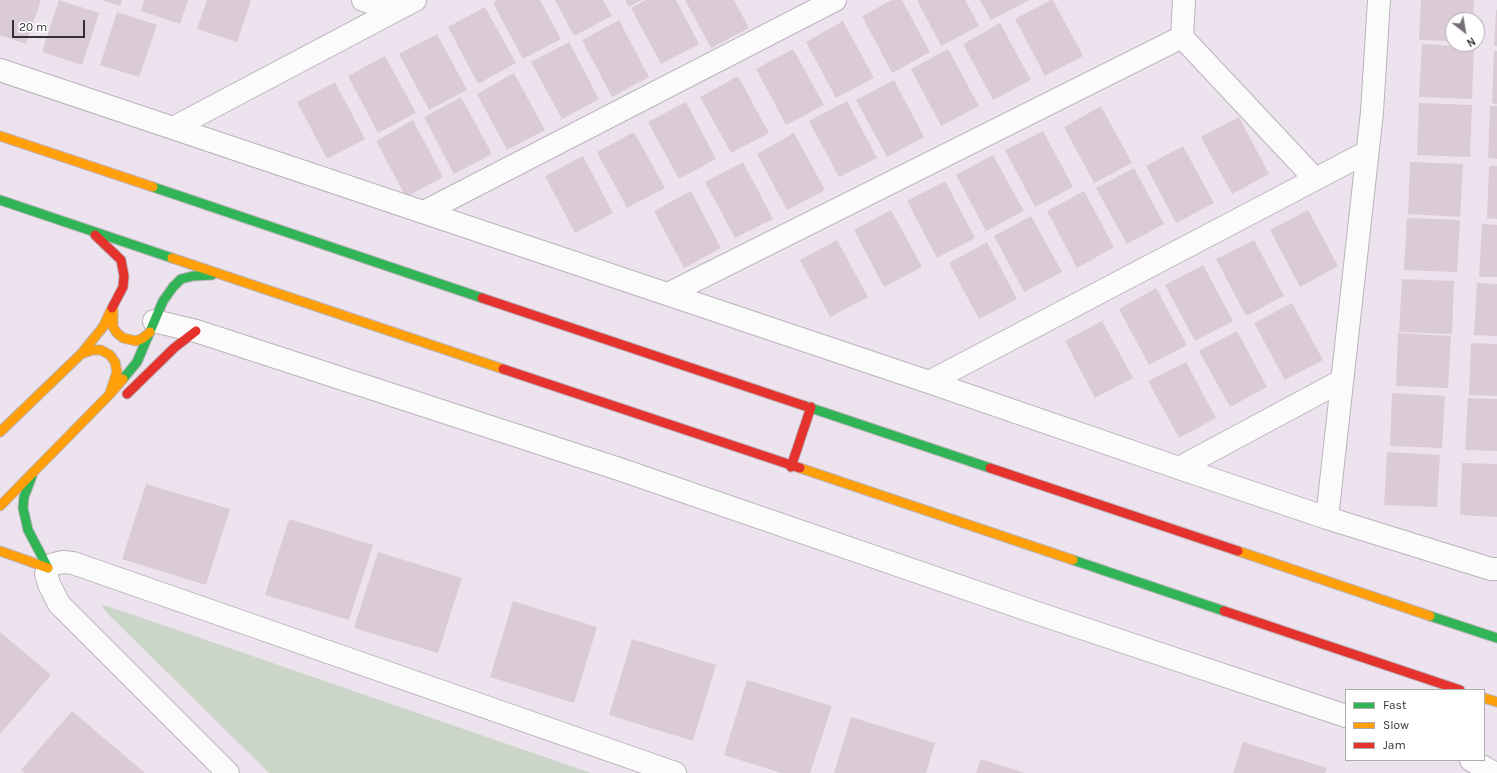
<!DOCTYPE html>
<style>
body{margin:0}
#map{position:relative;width:1497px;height:773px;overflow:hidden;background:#ede3ee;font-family:Karla,sans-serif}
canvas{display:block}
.legend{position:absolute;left:1345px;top:689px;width:140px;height:72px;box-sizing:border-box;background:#fff;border:1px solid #afacaf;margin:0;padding:5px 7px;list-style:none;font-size:12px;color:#362f37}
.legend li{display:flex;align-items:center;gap:8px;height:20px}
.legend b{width:20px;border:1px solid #afacaf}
.north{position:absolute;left:1445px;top:12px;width:40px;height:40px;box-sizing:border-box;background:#fff;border:1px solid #afacaf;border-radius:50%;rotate:149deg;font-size:11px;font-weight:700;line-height:16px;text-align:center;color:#362f37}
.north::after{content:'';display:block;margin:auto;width:14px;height:18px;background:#766e77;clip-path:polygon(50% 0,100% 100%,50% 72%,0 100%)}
.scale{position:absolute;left:12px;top:20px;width:73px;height:18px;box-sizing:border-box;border:2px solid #362f37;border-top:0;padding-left:5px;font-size:12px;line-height:14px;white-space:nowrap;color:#362f37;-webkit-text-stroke:3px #fff;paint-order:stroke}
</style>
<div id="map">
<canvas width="1497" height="773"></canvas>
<ul class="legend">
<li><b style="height:5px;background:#30b455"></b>Fast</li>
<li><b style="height:5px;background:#ff9f0a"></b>Slow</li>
<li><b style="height:5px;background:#e5322d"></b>Jam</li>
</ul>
<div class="north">N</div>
<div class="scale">20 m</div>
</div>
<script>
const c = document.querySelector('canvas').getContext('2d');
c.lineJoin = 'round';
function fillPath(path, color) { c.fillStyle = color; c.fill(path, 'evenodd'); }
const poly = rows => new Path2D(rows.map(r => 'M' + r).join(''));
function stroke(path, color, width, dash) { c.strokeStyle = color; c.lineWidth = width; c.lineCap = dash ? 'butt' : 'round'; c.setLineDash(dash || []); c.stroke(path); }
const green = poly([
 [101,605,103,605,125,612,591,773,269,773,109,615]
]);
const building = poly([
 [0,0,41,0,26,44,0,35],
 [59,0,99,13,82,65,42,52],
 [101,0,122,0,120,6],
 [144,0,188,0,180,24,141,11],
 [207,0,251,0,237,42,197,29],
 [498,0,540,0,561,39,523,59,493,3],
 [555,0,603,0,612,16,574,36],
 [625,0,642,0,629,7],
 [646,0,676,0,699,44,661,64,631,8],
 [685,0,734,0,749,28,711,48],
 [892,0,902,0,930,52,892,73,862,16],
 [917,0,965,0,979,26,941,46],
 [980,0,1029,0,991,20],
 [1051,0,1053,0,1083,56,1045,76,1015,19],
 [1421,0,1474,0,1473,20,1453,20,1453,41,1419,40],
 [485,7,516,63,478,84,448,27],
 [1496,10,1497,10,1497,46,1494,46],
 [117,12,157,25,139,77,100,65],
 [619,20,649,77,612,97,582,40],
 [843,21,874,78,836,98,806,42],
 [1000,23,1031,80,993,100,963,44],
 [437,34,467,90,429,110,399,54],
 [569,42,599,99,562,119,531,62],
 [1422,44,1474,47,1472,99,1419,97],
 [793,49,824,105,786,125,756,69],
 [948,49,979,106,941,126,911,69],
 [1494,51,1497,51,1497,104,1492,103],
 [385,56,416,113,378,133,348,76],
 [514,73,545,130,507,150,477,94],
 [738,76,769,133,731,153,700,97],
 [894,80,924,137,887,157,856,100],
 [335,82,365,139,327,159,297,102],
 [461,97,492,154,454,174,424,117],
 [847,101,877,158,839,177,809,121],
 [686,102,716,159,679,179,648,122],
 [1419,103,1472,105,1470,157,1417,155],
 [1101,106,1132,163,1094,183,1064,127],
 [1490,106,1497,106,1497,159,1488,158],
 [1239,117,1269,174,1232,194,1201,137],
 [413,120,443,177,406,197,376,141],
 [1043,131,1073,187,1035,207,1005,150],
 [634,132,665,188,627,208,597,152],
 [794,133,825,190,787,210,757,154],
 [1183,146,1214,203,1176,223,1146,166],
 [993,155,1024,211,986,231,956,175],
 [583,156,613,213,575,233,545,176],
 [743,162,773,219,735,238,705,182],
 [1410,162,1463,164,1460,217,1408,214],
 [1489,166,1497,166,1497,219,1487,218],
 [1134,168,1164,224,1127,244,1096,188],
 [945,181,975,238,937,258,907,201],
 [691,191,721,248,684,268,654,211],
 [1084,191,1114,247,1077,268,1047,211],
 [891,210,922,267,884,287,854,230],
 [1308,210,1338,266,1300,287,1270,230],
 [1031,216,1062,272,1024,292,994,236],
 [1407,218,1460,220,1457,272,1404,270],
 [1482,224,1497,225,1497,277,1479,277],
 [837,240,868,297,830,317,800,260],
 [1254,240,1284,296,1246,316,1216,259],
 [987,242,1017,299,979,319,949,263],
 [1203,265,1233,321,1195,341,1165,285],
 [1402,279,1454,281,1452,334,1399,332],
 [1477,283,1497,284,1497,336,1474,335],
 [1156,288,1187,345,1149,365,1119,309],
 [1292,303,1323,360,1285,380,1254,323],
 [1102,321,1133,378,1095,398,1065,341],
 [1237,331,1267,387,1230,407,1199,351],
 [1398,333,1451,336,1448,388,1396,386],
 [1471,343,1497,344,1497,396,1469,395],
 [1186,362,1216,418,1179,438,1148,381],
 [1392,393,1445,396,1442,448,1390,446],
 [1468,398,1497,399,1497,451,1465,450],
 [1387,452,1440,455,1437,507,1384,505],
 [1462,463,1497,464,1497,517,1460,515],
 [146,484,230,509,206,585,122,559],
 [289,519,373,545,349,620,265,595],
 [378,552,462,578,438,653,354,628],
 [513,601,597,627,574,703,490,677],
 [0,632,51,675,0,734],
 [632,639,716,665,693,741,609,715],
 [747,680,832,706,810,773,781,773,724,755],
 [72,711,145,773,25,773,21,770],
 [851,717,935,743,926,773,834,773],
 [1243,742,1327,768,1325,773,1233,773],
 [981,759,1025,773,976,773]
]);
const street = poly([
 [363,0,394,11],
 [1184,0,1182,37,1315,179],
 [0,70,929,382,1179,468,1327,518,1491,569,1497,569],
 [173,128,415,0],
 [424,212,835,0],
 [668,294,1182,37],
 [154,321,196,331,619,469,1037,613,1346,716],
 [929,382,1367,152],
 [1179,468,1341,381],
 [1327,518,1372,112,1379,0],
 [1471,760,1494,773],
 [228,773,59,604,49,584,46,574,48,568,54,564,63,562,73,563,675,773]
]);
const fast = poly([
 [153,187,482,298],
 [0,200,172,258],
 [123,379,137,362,163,301,173,287,181,279,193,276,212,275],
 [805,406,990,468],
 [32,476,24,497,23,508,28,530,48,568],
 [1073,560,1224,611],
 [1430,616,1497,638]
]);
const slow = poly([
 [0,136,153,187],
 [172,258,503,369],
 [113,309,113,327,117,333,123,338,136,341,143,338,150,332],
 [81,354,92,350,101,350,110,355,115,362,117,372,110,393],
 [0,432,81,354,103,327,112,308],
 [800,468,1073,560],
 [0,506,110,394,123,379],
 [0,551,48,568],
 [1238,551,1430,616],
 [1484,698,1497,702]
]);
const jam = poly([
 [95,235,121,260,124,276,123,287,112,308],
 [482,298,805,406],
 [503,369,800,468],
 [127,394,174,348,196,331],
 [791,467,811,407],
 [990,468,1238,551],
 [1224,611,1460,690]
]);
fillPath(green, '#cbd6c9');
fillPath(building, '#dbcbd6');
stroke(street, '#bab3bb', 24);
stroke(fast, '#bab3bb', 11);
stroke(slow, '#bab3bb', 11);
stroke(jam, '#bab3bb', 11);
stroke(street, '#fcfbfc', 22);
stroke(fast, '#30b455', 9);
stroke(slow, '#ff9f0a', 9);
stroke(jam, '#e5322d', 9);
</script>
